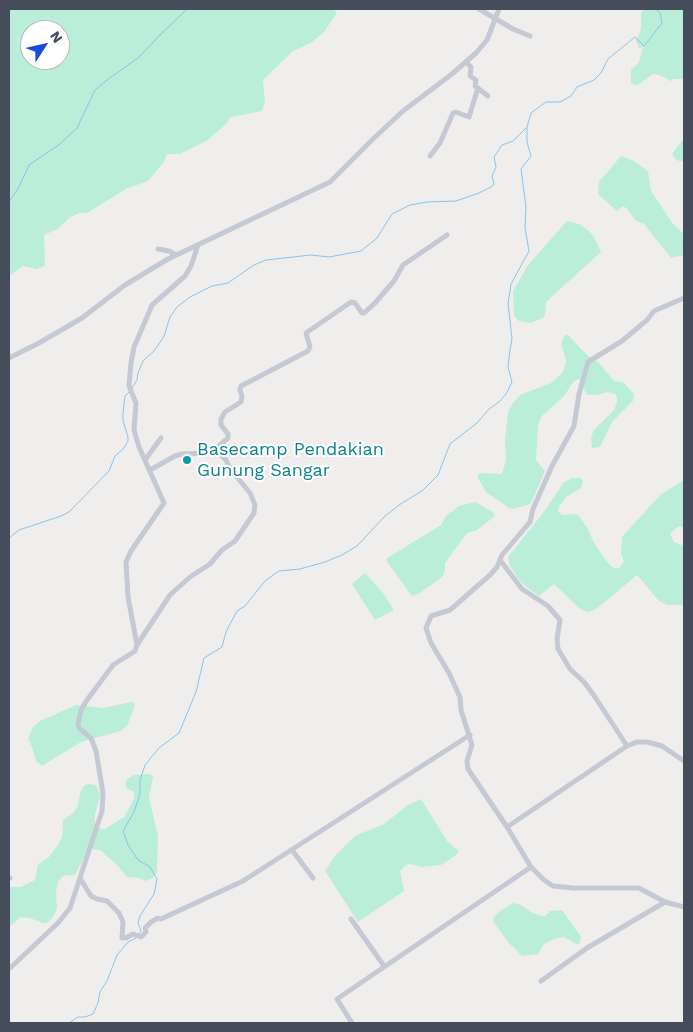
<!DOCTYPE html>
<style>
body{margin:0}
#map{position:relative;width:693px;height:1032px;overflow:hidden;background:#f0eeed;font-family:"Work Sans",sans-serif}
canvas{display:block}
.frame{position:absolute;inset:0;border:10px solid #464d5a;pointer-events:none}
.north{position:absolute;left:20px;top:20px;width:50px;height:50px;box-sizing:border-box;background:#fff;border:1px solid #b5b8bd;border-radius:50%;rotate:55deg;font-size:14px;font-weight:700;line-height:20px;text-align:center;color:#464d5a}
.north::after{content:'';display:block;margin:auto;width:18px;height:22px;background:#1b4bdc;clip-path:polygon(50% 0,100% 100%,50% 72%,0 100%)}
</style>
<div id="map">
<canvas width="693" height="1032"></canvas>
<div class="frame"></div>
<div class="north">N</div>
</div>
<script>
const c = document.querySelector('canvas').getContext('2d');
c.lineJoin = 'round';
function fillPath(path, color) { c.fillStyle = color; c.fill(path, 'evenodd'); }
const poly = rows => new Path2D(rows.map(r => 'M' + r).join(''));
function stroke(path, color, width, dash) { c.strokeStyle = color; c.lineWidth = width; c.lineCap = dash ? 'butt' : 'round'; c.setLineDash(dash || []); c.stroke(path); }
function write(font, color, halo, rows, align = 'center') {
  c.font = font + ' "Work Sans",sans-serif'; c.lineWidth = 4; c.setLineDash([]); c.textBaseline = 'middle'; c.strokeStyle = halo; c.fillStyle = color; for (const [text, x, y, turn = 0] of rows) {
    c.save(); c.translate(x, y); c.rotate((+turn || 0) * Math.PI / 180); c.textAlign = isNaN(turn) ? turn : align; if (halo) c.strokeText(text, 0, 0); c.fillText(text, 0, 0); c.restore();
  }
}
const green = poly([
 [9,9,333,9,337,13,324,32,311,43,293,51,263,80,265,103,262,111,231,117,226,124,208,140,180,154,167,154,164,162,148,181,126,189,87,213,79,213,69,218,58,229,44,235,45,266,37,269,23,266,9,276],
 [30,30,60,30,60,60,30,60],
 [644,9,684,9,684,79,674,79,671,81,659,75,653,74,639,84,635,85,631,83,631,70,639,62,643,47,639,48,636,41,641,29,641,12],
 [684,138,684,162,676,160,672,154],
 [621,156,632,160,648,171,651,191,673,224,684,234,684,255,671,258,644,224,636,221,626,208,623,206,617,211,598,194,599,182],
 [567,221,579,224,589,231,594,237,601,252,546,302,545,315,543,318,531,323,519,321,514,316,513,291,528,265],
 [567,334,588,356,599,363,614,381,623,382,634,394,633,401,612,422,600,447,592,448,591,437,594,430,614,410,617,402,617,397,615,394,607,392,597,395,587,395,579,379,574,381,564,396,542,416,538,425,536,460,545,471,533,499,530,504,524,506,513,509,509,508,486,492,477,476,480,473,502,474,506,460,505,440,508,412,513,403,520,395,551,383,563,372,566,360,561,344,564,336],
 [572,478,580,478,583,481,581,488,566,497,559,507,558,511,561,514,565,515,569,514,578,515,588,529,593,541,607,562,612,567,616,569,620,567,624,561,621,554,622,537,660,495,684,480,684,528,679,526,670,534,674,542,681,545,684,544,684,605,667,605,659,601,637,575,601,605,594,610,587,612,579,608,554,584,539,596,529,589,518,579,510,566,508,557,543,513,564,482],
 [475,502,493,512,495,516,477,530,467,533,445,563,445,571,442,577,420,593,412,596,387,562,387,558,441,525,446,516,459,506],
 [365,573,383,593,394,610,375,620,352,584],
 [131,702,135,704,133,711,127,726,121,731,81,742,42,766,36,761,32,747,28,739,33,727,40,721,76,705,103,708],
 [150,774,153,776,149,797,158,836,157,872,153,878,146,881,139,878,127,877,116,864,100,850,88,849,75,875,63,876,58,882,56,891,57,908,53,917,47,923,43,923,30,918,21,917,9,927,9,887,21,887,35,880,38,864,48,858,58,845,62,837,63,820,73,813,78,806,80,793,84,786,88,784,96,785,98,789,100,796,95,814,95,823,101,829,105,829,124,817,134,799,134,792,127,788,125,784,127,779,134,775],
 [421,799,447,841,459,851,456,855,441,865,422,867,410,864,406,865,400,871,404,891,358,922,325,871,335,856,355,836,384,824,408,805],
 [513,903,521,905,531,912,541,916,545,916,550,911,562,910,581,937,580,942,578,945,564,937,556,938,544,944,538,954,522,956,508,942,493,921,494,917,500,911]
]);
const stream = poly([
 [9,202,19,187,29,165,60,144,77,128,95,90,107,80,138,58,160,35,187,9],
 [132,388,137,380,138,373,143,361,155,350,164,336,170,317,177,307,190,297,212,286,228,283,254,265,266,260,311,255,329,257,361,251,377,238,392,214,410,205,427,202,456,201,479,193,491,187,494,184,492,176,496,167,494,157,502,145,513,141,526,128],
 [9,538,19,530,61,516,69,512,109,471,115,456,124,448,128,441,128,437,123,421,123,413,125,396,130,391],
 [138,935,141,931,138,923,140,916,154,894,157,879,150,867,138,860,128,845,123,831,134,812,140,794,140,780,145,765,159,748,179,733,196,692,204,658,222,647,226,632,237,611,245,606,265,581,279,571,300,569,325,562,342,555,357,546,384,517,399,505,422,491,438,475,450,444,477,423,489,409,499,402,506,394,512,382,508,367,510,350,512,338,508,304,511,284,529,251,525,228,526,207,521,169,531,156,527,142,527,127,531,113,546,102,560,102,571,96,577,87,594,80,601,73,608,59,635,37,644,46,662,23,660,13,656,9],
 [69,1023,78,1017,85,1017,93,1014,98,1003,100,992,107,981,117,955,128,942,136,938]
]);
const minor = poly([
 [479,9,513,29,530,36],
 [466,62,471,67,470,76,476,80,475,86,488,96],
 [430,156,440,143,453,113,456,112,469,117,478,88],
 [158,249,169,251,176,255],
 [684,298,654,311,647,320,622,341,588,362,579,394,574,426,552,466,533,509,530,522,502,555,497,567,490,575,450,610,431,616,426,628,431,643,449,673,460,697,461,710,472,745,467,761,468,769,507,827,531,867,544,880,553,886,573,888,639,888,665,902,684,907],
 [9,358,39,343,82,318,125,285,168,259,330,182,373,139,403,111,452,74,476,53,487,40,499,9],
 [208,452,214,450,228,438,228,434,221,425,221,419,225,412,241,402,242,396,240,390,241,386,308,351,310,347,306,333,351,302,355,303,362,313,364,313,375,303,394,281,403,265,447,235],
 [145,460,161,438],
 [500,560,522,589,548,606,560,620,557,639,558,649,570,669,584,682,595,697,627,746],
 [137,645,128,597,126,562,131,551,164,503,139,447,134,430,136,403,129,386,131,363,134,347,150,310,152,305,185,276,191,266,198,245],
 [507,827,627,746,637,742,647,742,662,746,684,761],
 [292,850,313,878],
 [9,878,10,878],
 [81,880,91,896,97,899,107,901,119,913,123,922,122,938,126,938,133,934,141,937,146,932,145,928,151,922,158,918,161,919,243,881,470,735],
 [351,919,384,966],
 [9,969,58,923,70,908,102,811,103,793,96,751,91,738,80,729,78,725,81,710,87,700,113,665,135,651,137,645,170,595,190,577,210,564,222,550,235,541,254,513,255,505,250,493,231,470,226,460,221,455,207,453,182,454,175,456,150,470],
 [541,981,587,948,665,902],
 [352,1023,337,999,531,867]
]);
const markers = [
 [187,460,5,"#0f9aa8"]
];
const cultureNames = [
 ["Basecamp Pendakian",197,450],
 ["Gunung Sangar",197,471]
];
fillPath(green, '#bbeed8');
stroke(stream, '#89c3ea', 1);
stroke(minor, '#c4c9d4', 5);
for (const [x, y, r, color] of markers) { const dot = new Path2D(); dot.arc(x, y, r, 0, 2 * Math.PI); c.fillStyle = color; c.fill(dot); stroke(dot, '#fff', 2); }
write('18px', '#0d838f', '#fff', cultureNames, 'left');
</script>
